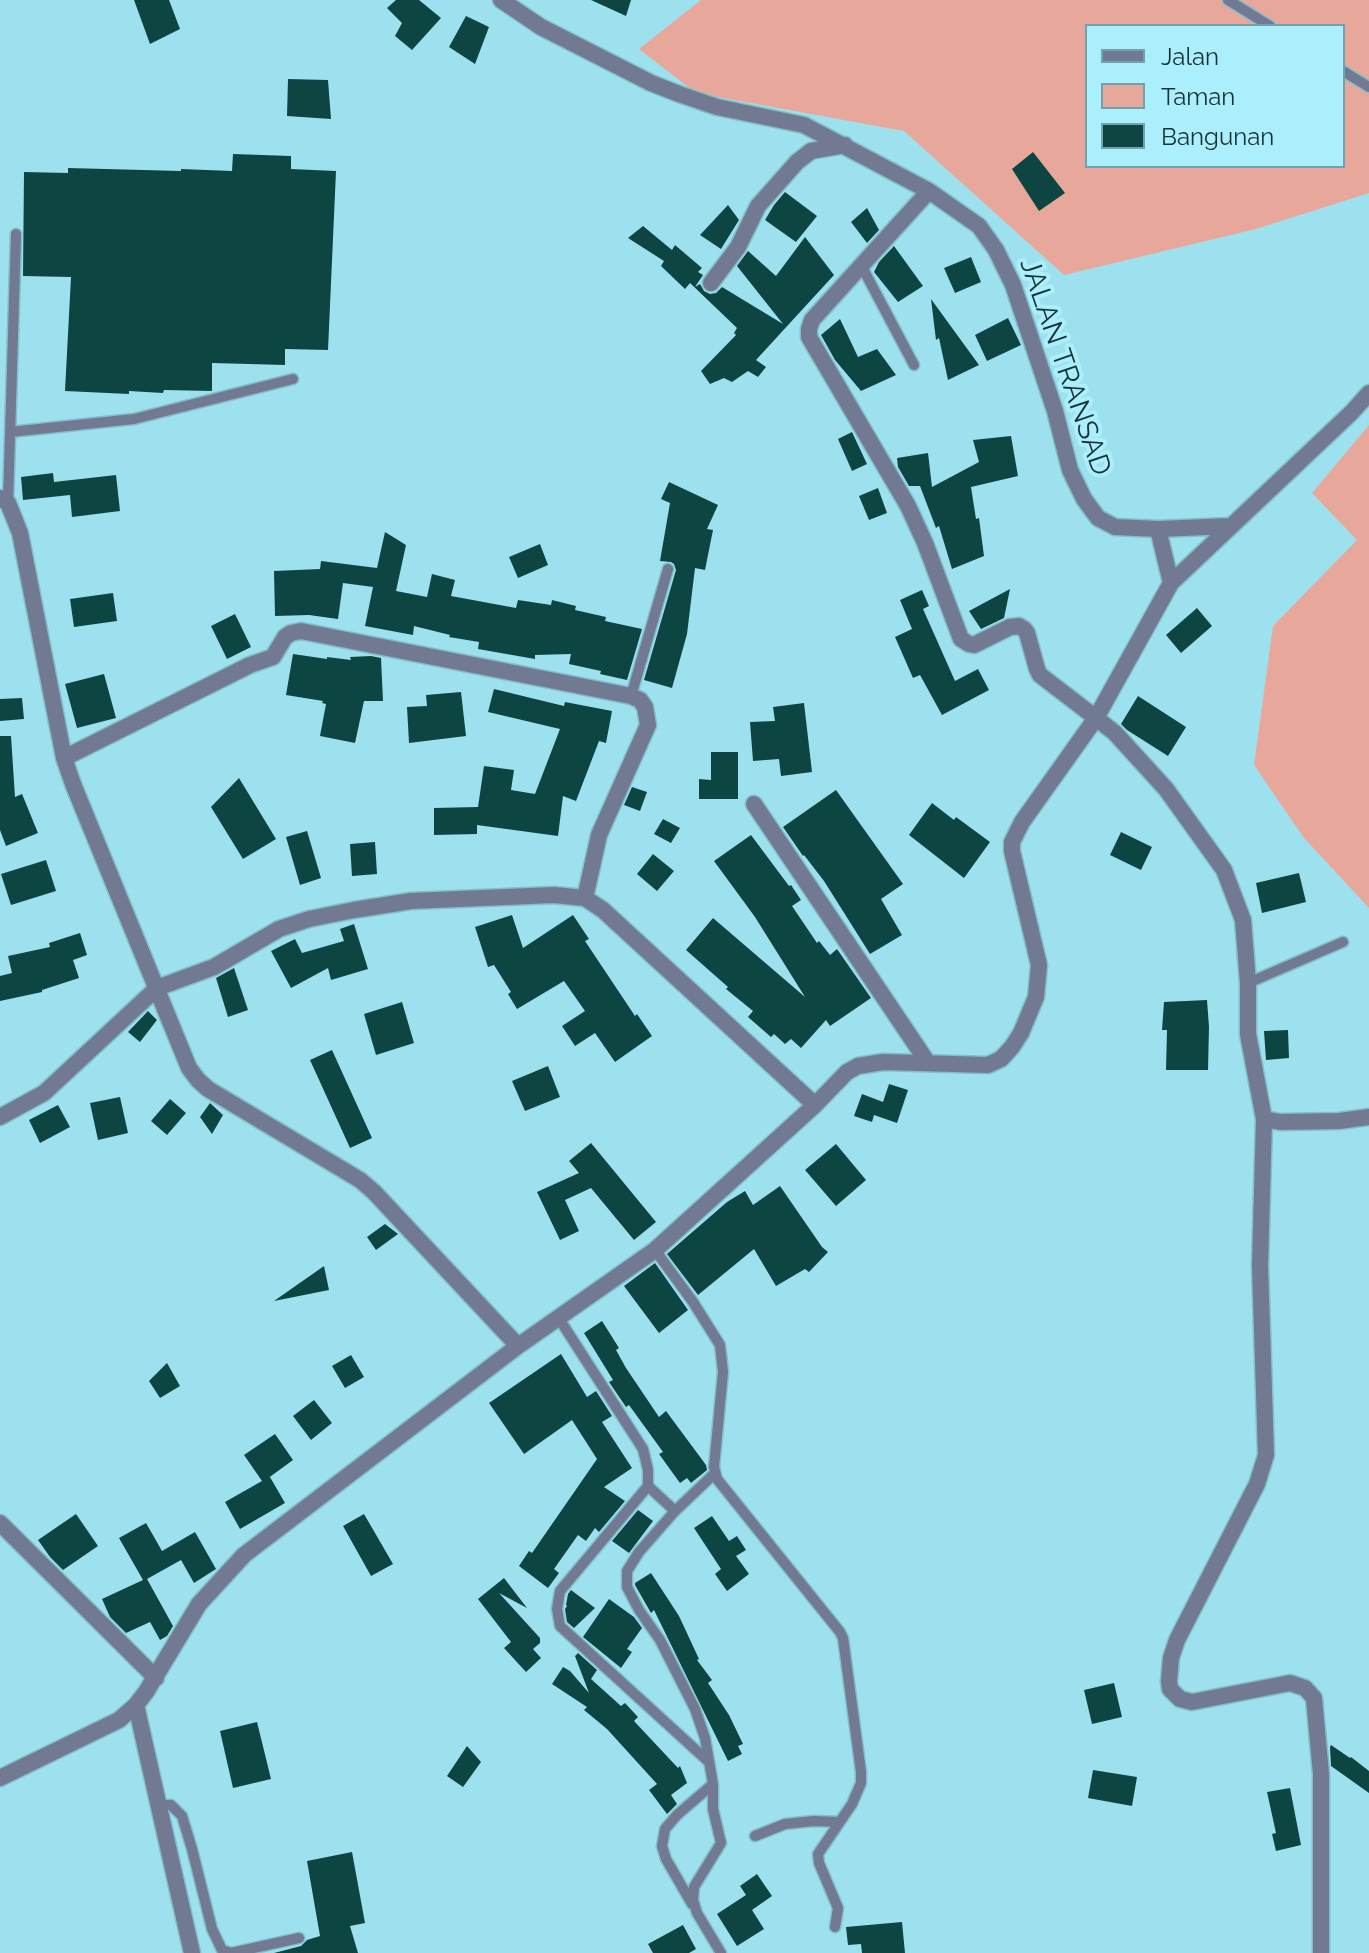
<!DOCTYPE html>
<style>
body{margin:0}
#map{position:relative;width:1369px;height:1953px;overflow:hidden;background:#9ee1ee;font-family:Raleway,sans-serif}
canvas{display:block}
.legend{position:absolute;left:1085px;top:24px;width:260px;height:144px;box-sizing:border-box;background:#abeefc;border:2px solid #70a3ae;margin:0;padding:10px 14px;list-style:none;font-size:24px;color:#173338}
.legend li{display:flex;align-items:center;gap:16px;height:40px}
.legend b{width:40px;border:2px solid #70a3ae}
</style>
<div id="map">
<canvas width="1369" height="1953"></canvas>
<ul class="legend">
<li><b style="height:10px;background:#727a93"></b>Jalan</li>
<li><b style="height:22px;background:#e8a79b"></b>Taman</li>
<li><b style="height:22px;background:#0d4543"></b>Bangunan</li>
</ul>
</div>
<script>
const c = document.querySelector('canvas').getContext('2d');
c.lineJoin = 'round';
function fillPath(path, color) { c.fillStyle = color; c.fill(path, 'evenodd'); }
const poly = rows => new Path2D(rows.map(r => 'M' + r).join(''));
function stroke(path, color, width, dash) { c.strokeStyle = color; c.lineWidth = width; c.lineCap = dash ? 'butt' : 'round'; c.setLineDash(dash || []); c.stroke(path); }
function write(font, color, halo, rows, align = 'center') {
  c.font = font + ' Raleway,sans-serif'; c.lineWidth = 8; c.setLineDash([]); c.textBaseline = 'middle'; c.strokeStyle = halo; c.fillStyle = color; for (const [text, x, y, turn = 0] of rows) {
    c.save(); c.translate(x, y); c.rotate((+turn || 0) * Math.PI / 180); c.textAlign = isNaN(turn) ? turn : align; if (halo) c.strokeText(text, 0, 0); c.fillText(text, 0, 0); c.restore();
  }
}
const green = poly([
 [701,0,1369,0,1369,193,1256,229,1064,275,904,131,696,93,639,49],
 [1087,26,1343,26,1343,166,1087,166],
 [1369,425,1369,908,1304,838,1254,765,1273,626,1357,540,1312,493]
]);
const building = poly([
 [134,0,169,0,180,29,150,44],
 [396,0,419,0,441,18,412,50,395,36,402,23,387,8],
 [591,0,631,0,626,16],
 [466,16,489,27,475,64,449,47],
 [288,79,328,80,331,119,287,116],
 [1033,152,1065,193,1039,211,1012,169],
 [233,154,291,156,291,169,336,171,328,350,285,349,285,365,212,363,212,391,164,390,163,393,129,391,129,394,65,391,71,277,23,276,24,172,68,173,68,168,181,171,181,169,232,171],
 [785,192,817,216,796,242,765,220,774,205],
 [728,205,739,220,721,249,700,235],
 [867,208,879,230,867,243,851,222],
 [643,226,672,250,675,245,702,268,698,272,703,275,695,287,700,284,704,291,710,294,716,293,722,287,783,324,737,266,748,251,776,276,805,237,834,275,756,360,766,367,758,377,748,371,732,382,724,378,710,384,701,371,736,335,734,333,737,328,690,283,685,289,661,266,664,261,628,238],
 [894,246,923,286,898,302,874,272,879,262],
 [971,257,981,282,955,293,944,268],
 [931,299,979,365,948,380,939,338,936,340],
 [1008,318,1021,345,987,361,975,335],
 [840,319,858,357,877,349,896,375,861,391,835,360,821,335],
 [852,432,867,464,852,471,838,439],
 [1011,436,1018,476,971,487,976,519,979,518,984,556,952,569,939,526,936,528,920,486,909,486,898,467,897,458,928,453,932,487,979,462,973,440],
 [53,473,54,482,116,475,120,511,72,517,70,495,23,500,21,477],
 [669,482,718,505,707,529,713,530,705,570,695,568,687,634,672,688,644,680,676,570,674,564,671,562,660,561,670,503,661,499],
 [878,488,887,513,869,520,859,496],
 [385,532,406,545,396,591,427,597,432,574,455,580,451,596,516,608,518,600,551,605,552,600,576,606,575,610,606,617,605,621,642,629,627,680,600,674,601,671,569,664,571,654,535,655,535,659,478,649,479,642,449,637,450,635,414,626,413,635,365,626,373,587,343,583,338,619,309,615,275,616,274,571,320,569,321,561,377,568],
 [540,544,548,565,518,578,509,557],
 [1010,589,1004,618,981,629,969,611],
 [922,590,929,606,923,609,955,681,978,669,989,690,942,715,920,675,913,678,895,637,912,629,900,600],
 [113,593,117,621,74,627,70,599],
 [1197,608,1212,626,1181,653,1166,635],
 [235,614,251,647,227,659,211,626],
 [293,654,327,659,327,657,351,660,350,657,371,656,381,658,383,701,364,701,355,743,320,736,326,704,322,703,323,701,286,695],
 [104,674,116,718,77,728,65,684],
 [494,689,564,706,565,702,612,711,606,743,599,741,576,801,563,796,558,836,477,825,477,834,434,835,434,808,478,807,484,766,514,770,511,790,535,794,560,729,488,712],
 [461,692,466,736,409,743,407,707,427,706,426,695],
 [1138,696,1186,727,1168,756,1127,730,1121,724],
 [22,698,24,719,0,721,0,699],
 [804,703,812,772,781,776,779,759,753,761,750,722,775,721,773,707],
 [0,736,11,736,15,797,22,794,38,833,6,846,0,830],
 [711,752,738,752,738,799,699,799,699,779,711,780],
 [239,778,276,839,243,859,211,807],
 [632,787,647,792,640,811,624,805],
 [836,790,903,884,881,899,902,935,870,954,824,881,804,855,803,856,783,827],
 [932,803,954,820,956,817,990,842,964,878,909,835],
 [663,819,680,828,671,843,654,834],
 [307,831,321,878,300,885,286,837],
 [1121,832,1152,847,1141,870,1110,855],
 [751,835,789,886,791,885,801,900,792,906,817,943,819,941,830,955,837,949,871,998,830,1026,826,1020,801,1048,791,1039,785,1044,774,1034,771,1037,748,1017,753,1011,726,989,728,987,686,950,713,918,805,997,755,917,714,861],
 [375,842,377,874,352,876,350,844],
 [653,854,674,871,657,891,637,874],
 [46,860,56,891,11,905,1,874],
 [1299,873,1306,902,1262,913,1256,883],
 [512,915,523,948,573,915,589,939,585,941,635,1016,637,1014,652,1036,615,1062,595,1033,575,1046,562,1026,585,1011,564,981,517,1009,508,994,511,992,494,965,488,967,475,927],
 [354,924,368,969,331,980,328,968,291,988,271,951,295,939,302,953,344,941,340,929],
 [80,933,87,955,73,960,79,978,42,990,42,992,0,1001,0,976,12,973,8,956,50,947,49,943],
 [234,968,248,1010,228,1017,216,978],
 [1207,1000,1209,1027,1208,1070,1166,1070,1167,1030,1162,1030,1164,1002],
 [402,1002,414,1043,376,1055,364,1014],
 [148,1011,157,1020,140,1042,128,1032],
 [1288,1030,1289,1058,1266,1060,1264,1031],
 [332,1050,372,1138,350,1148,310,1060],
 [548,1066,560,1097,525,1111,512,1081],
 [889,1084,908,1090,897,1123,874,1115,872,1122,854,1116,862,1094,883,1102],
 [120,1097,128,1133,98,1140,90,1103],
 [170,1099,186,1113,167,1135,151,1121],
 [210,1103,223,1115,212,1134,200,1117],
 [58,1105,70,1127,40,1143,29,1120],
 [591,1143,656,1222,634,1240,591,1188,565,1200,579,1231,560,1240,537,1192,579,1173,569,1161],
 [836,1144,866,1180,836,1206,805,1170],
 [780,1186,822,1247,828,1252,809,1272,805,1269,776,1286,754,1249,698,1295,667,1254,727,1202,745,1191,753,1205],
 [385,1224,398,1234,376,1250,367,1237],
 [655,1263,688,1310,659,1333,624,1286],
 [324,1266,329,1290,274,1301],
 [602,1321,619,1348,616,1350,626,1368,659,1417,666,1411,706,1465,707,1470,691,1483,687,1478,680,1483,659,1454,663,1452,629,1405,626,1407,609,1382,613,1380,584,1333],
 [561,1354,587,1397,596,1391,612,1416,602,1422,632,1468,604,1487,625,1501,599,1532,595,1528,586,1541,578,1535,554,1569,559,1573,548,1588,519,1566,529,1551,532,1553,597,1459,572,1420,524,1454,489,1403],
 [351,1355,364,1377,345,1388,332,1366],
 [167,1363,180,1386,160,1398,149,1381],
 [314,1400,332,1423,311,1440,293,1416],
 [275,1434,293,1460,267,1479,270,1477,285,1503,240,1529,225,1502,262,1481,244,1455],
 [638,1510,653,1521,629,1553,612,1541],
 [76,1514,98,1546,63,1570,50,1557,38,1540],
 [364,1514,393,1564,371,1576,343,1526],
 [712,1516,729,1541,737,1536,746,1550,736,1556,749,1574,727,1591,715,1574,721,1569,694,1528],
 [146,1523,162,1551,195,1532,216,1569,194,1583,181,1560,147,1579,173,1626,167,1636,160,1640,150,1622,126,1633,110,1617,102,1599,143,1580,119,1538],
 [651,1573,679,1616,699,1659,697,1660,712,1680,708,1683,729,1715,743,1744,738,1746,742,1754,728,1761,654,1610,651,1613,635,1585,635,1583],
 [504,1578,527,1608,499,1593,540,1638,540,1643,533,1649,541,1658,526,1672,504,1648,511,1642,478,1599],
 [571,1590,595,1608,574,1628,567,1622,565,1609,567,1606,566,1605,568,1594],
 [609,1599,634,1617,642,1628,627,1649,632,1652,621,1668,583,1637],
 [578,1653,597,1670,591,1679,621,1706,625,1703,638,1717,634,1721,678,1768,680,1766,687,1783,671,1795,677,1804,667,1814,649,1790,657,1784,607,1729,584,1710,587,1707,552,1684,563,1667,570,1671,589,1693,575,1656],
 [1114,1683,1122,1717,1092,1724,1084,1690],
 [257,1722,271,1779,233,1788,220,1731],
 [1331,1745,1350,1758,1351,1757,1369,1771,1369,1793,1331,1766,1330,1747],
 [467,1746,481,1762,463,1787,447,1776],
 [1093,1770,1137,1777,1132,1806,1088,1798],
 [1290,1788,1301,1845,1276,1851,1272,1834,1276,1833,1267,1792],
 [352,1852,365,1923,350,1926,358,1953,274,1953,301,1946,307,1940,320,1936,307,1861],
 [757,1874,772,1896,752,1910,764,1929,737,1946,717,1914,746,1895,740,1886],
 [902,1922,905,1953,862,1953,861,1944,848,1945,846,1927],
 [683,1925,696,1949,689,1953,653,1953,648,1944]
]);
const service = poly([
 [1228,0,1270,26],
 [1343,71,1369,87],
 [861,265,914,365],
 [10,432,134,419,293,379],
 [8,503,16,234],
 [631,696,668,569],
 [1248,983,1343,942],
 [655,1250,693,1302,720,1345,723,1372,714,1467,717,1479,840,1632,843,1638,861,1772,861,1783,852,1804,818,1854,819,1863,838,1908,835,1927],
 [558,1317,643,1449,648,1470,648,1486,560,1591,557,1609,560,1626,709,1762],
 [715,1473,675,1511,639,1552,627,1571,627,1587,639,1610,660,1640,695,1709,705,1738,713,1784,713,1809,721,1843,694,1887,693,1900,697,1913,721,1953],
 [648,1486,675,1511],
 [160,1805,171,1805,182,1816,192,1849,212,1929,222,1950,231,1953,299,1938],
 [755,1836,785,1824,814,1821,839,1822],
 [692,1904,666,1859,662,1846,665,1829,677,1815,713,1784]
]);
const minor = poly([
 [501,0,541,27,651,83,679,94,717,107,804,125,929,191,979,226,996,250,1013,285,1055,411,1070,470,1084,499,1098,518,1115,527,1158,529,1231,526],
 [711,283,738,247,758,206,797,162,811,151,845,145],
 [1369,393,1351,413,1171,583,1096,718,1115,733,1166,789,1224,870,1243,920,1248,983,1248,1034,1264,1119,1280,1122,1339,1121,1369,1117],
 [0,498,8,503,20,533,64,758,73,784,189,1068,198,1080,208,1089,360,1180,374,1192,518,1346],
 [1158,529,1171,583],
 [64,758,250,665,273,657,285,637,291,633,301,631,631,696,640,700,645,707,648,725,599,835,585,898],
 [754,804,928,1063],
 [0,1117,44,1093,157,988,214,967,279,929,309,919,354,910,411,901,554,895,585,898,603,910,815,1105],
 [1264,1119,1260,1266,1266,1455,1257,1484,1177,1640,1171,1658,1169,1681,1170,1689,1180,1699,1192,1702,1290,1683,1305,1688,1314,1698,1321,1774,1321,1953],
 [0,1523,156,1678],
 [136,1705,192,1953],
 [0,1778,119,1720,136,1705,146,1692,199,1604,244,1555,518,1346,655,1250,815,1105,847,1072,858,1066,883,1062,988,1065,1001,1059,1012,1047,1021,1033,1036,997,1039,965,1012,851,1012,842,1022,822,1096,718,1040,675,1037,669,1027,633,1024,629,1019,626,1010,627,974,645,969,644,961,639,925,543,908,506,809,337,809,329,812,320,929,191]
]);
const streetNames = [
 ["JALAN TRANSAD",1065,367,71]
];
fillPath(green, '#e8a79b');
fillPath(building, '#0d4543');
stroke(service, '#83beca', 13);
stroke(minor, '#83beca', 19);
stroke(service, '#727a93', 10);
stroke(minor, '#727a93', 16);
write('28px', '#173338', '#abeefc', streetNames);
</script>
